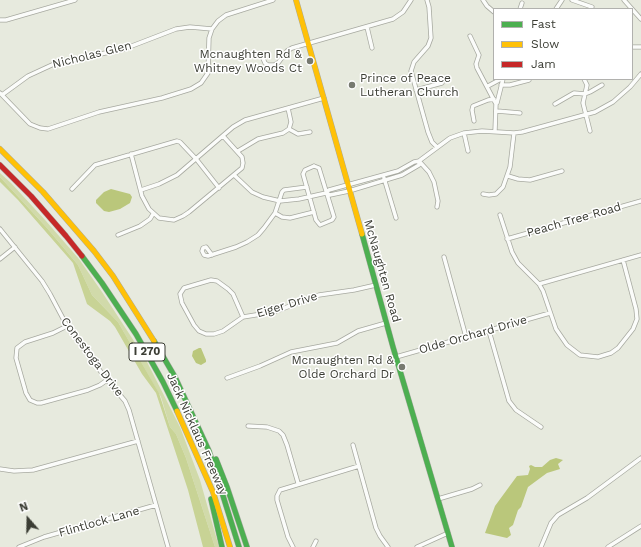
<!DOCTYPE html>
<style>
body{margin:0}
#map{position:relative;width:641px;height:547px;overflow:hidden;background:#e7eade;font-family:"Work Sans",sans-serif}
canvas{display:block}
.legend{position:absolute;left:493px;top:8px;width:140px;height:72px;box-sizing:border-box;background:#fff;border:1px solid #b1b1ae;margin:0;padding:5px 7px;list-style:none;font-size:12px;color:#3b3d34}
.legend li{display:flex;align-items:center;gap:8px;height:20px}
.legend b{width:20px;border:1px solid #b1b1ae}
.north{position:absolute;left:8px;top:499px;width:40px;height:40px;-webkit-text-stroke:3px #fff;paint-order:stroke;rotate:340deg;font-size:11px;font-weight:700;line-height:16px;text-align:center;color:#3b3d34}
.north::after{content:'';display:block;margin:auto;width:14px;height:18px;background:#3b3d34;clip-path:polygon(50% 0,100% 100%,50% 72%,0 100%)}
</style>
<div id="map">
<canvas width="641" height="547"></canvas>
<ul class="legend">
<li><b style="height:5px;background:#4caf50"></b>Fast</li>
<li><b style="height:5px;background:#ffc107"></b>Slow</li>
<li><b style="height:5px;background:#c62828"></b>Jam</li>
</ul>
<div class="north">N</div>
</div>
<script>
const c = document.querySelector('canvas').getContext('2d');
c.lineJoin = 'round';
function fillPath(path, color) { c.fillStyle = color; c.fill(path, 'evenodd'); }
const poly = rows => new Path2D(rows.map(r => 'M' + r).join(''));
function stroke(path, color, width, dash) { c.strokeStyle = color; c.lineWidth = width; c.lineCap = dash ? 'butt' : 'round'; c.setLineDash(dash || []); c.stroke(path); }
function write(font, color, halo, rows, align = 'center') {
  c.font = font + ' "Work Sans",sans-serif'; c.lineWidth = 3; c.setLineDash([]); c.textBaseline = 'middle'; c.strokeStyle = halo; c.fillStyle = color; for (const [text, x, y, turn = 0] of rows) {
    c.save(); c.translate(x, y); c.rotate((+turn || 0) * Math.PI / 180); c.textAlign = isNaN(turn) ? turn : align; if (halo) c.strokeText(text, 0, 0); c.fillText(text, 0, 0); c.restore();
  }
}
const green = poly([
 [0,173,11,183,46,221,79,259,102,292,145,358,180,427,200,480,219,547,215,547,186,458,176,434,170,427,161,397,118,322,92,295,78,265,47,228,0,177]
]);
const forest = poly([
 [0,177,47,228,78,265,92,295,118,322,159,393,170,427,176,434,186,458,215,547,203,547,188,490,156,393,142,374,115,327,110,321,87,304,73,263,18,200,0,182]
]);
const water = poly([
 [111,189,130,194,132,197,130,203,120,209,109,212,104,211,96,203,96,200,104,192],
 [199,348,201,348,206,360,206,362,201,365,196,363,192,356,193,351],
 [556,458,563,460,558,464,560,469,547,473,528,487,521,507,518,510,513,525,509,528,511,535,507,538,485,533,495,506,517,476,528,475,530,469,529,466,531,465,535,467,542,467,550,460]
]);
const street = poly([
 [427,0,429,7,431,38,428,46,414,62,411,71,428,132,432,142,437,147],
 [483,0,487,6,494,12],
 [572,0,592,7],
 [624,0,641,19],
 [520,9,522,3],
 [556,9,562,0],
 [0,20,6,20,75,0],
 [367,27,372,48],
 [470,36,479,55,476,64,477,68,496,104,495,131],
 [632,47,641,47],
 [261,54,265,63,268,65,274,65,278,63,287,51,292,48,393,19,403,12,411,0],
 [584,79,587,85,583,103,590,131],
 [501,85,510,85,529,80],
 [488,86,501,79],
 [416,90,442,83],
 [0,93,30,124,40,128,48,129,99,112,162,98,191,89,201,83,208,73,209,38,212,29,218,21,226,15,273,0],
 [2,95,28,76,54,64,124,49,176,29,190,27,212,29],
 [497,103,503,79],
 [555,104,574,93,585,94,590,92,602,85],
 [497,111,520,113],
 [474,121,472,110,473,106,488,100,494,99],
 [289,129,298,134,310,132],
 [464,133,468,151],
 [238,151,258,139,283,133,289,129,291,122,288,108],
 [131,154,142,196,149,209,159,218,174,220,183,216,189,212,242,168,243,163,242,157,223,136],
 [419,161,429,172,434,182,438,201,437,207],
 [314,166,319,168,334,217,332,220,320,225,316,220,303,174,305,170,314,166],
 [234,175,252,192,263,197,280,201,299,199,326,193,329,190,398,171,414,162,419,161,450,138,464,133,482,131,514,133,522,132,595,112,613,102,630,87,641,74],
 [508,176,518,179,530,180,562,171],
 [384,178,396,218],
 [72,189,95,165,177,141,180,142,197,160,219,188],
 [141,190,159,184,177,175,233,127,245,120,324,98],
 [326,193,330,195,349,191,402,175,419,165,419,161],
 [483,194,489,195,496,194,503,187,510,167,514,133],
 [275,213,282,217,290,218,314,212],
 [500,215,512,252,518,263,539,284,543,291,556,329,567,345,580,355,598,357,611,353,618,348,633,329,637,319,636,309,623,260],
 [0,229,42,281,50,294,67,326,107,380,125,401,129,410,168,547],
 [118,235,140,226,150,219,153,214],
 [507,239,641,201],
 [212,255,206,247,203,248,202,251,204,255,208,256,236,247,247,242,258,235,264,228,275,213,282,192,284,190,307,187],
 [444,257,466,337],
 [0,259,15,247],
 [539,284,641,255],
 [243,317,233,294,228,289,217,281,211,280,194,285,184,288,180,294,182,303,194,325,199,331,206,334,214,334,223,331,243,317,274,312,319,295,354,290,376,285],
 [67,326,53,333,25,342,17,348,16,358,26,393,30,400,37,403,41,403,88,390,100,385,107,380],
 [489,331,509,401,516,410,541,427],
 [396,357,550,313],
 [227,378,260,366,291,352,337,343,358,331,386,323],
 [248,426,267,427,279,431,283,435,287,445,298,483],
 [353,445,376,528,380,536,388,547],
 [0,469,14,471,33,470,138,441],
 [438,499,472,489,480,485],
 [19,547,44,537,156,505],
 [293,547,288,537,277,500,277,496,280,490,359,466],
 [313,547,316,541],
 [417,547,448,533],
 [541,547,551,523,558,515,587,498,641,458],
 [608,547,641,526]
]);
const fast = poly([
 [362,234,393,347,452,547],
 [82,256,102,283,136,334,163,382,177,411],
 [154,341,175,377,209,451,239,547],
 [216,459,227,487,247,547],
 [211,499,222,547]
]);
const slow = poly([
 [296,0,362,234],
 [0,149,43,192,94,251,113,276,154,341],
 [177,411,213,492,230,547]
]);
const jam = poly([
 [0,165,31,196,66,236,82,256]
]);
const markers = [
 [310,61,4,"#777a70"],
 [352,85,4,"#777a70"],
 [402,367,4,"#777a70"]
];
const shields = [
 [147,352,36]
];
const shieldNames = [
 ["I 270",147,352]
];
const poiNames = [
 ["Mcnaughten Rd &",302,54],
 ["Whitney Woods Ct",302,68],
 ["Prince of Peace",360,78,"left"],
 ["Lutheran Church",360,92,"left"],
 ["Mcnaughten Rd &",394,360],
 ["Olde Orchard Dr",394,374]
];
const streetNames = [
 ["Nicholas Glen",92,55,-14],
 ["Peach Tree Road",574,220,-16],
 ["McNaughten Road",382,271,74],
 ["Eiger Drive",287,305,-17],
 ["Olde Orchard Drive",473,335,-16],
 ["Conestoga Drive",92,357,53],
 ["Jack Nicklaus Freeway",197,434,66],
 ["Flintlock Lane",99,522,-16]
];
fillPath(green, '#d1daaa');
fillPath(forest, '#c8d395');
fillPath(water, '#bac77b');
stroke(street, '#a7a9a0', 5);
stroke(fast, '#a7a9a0', 6);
stroke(slow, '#a7a9a0', 6);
stroke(jam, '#a7a9a0', 6);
stroke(street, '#fbfcfa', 3.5);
stroke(fast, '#4caf50', 5);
stroke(slow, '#ffc107', 5);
stroke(jam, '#c62828', 5);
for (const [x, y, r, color] of markers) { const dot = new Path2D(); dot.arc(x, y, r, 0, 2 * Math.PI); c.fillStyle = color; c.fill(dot); stroke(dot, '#fff', 1.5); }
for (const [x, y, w] of shields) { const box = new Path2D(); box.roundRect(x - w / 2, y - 9, w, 18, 3); c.fillStyle = '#fff'; c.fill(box); stroke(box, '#3b3d34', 1); }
write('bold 11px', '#3b3d34', null, shieldNames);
write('12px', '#3b3d34', '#fff', poiNames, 'right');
write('12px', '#3b3d34', '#fff', streetNames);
</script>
